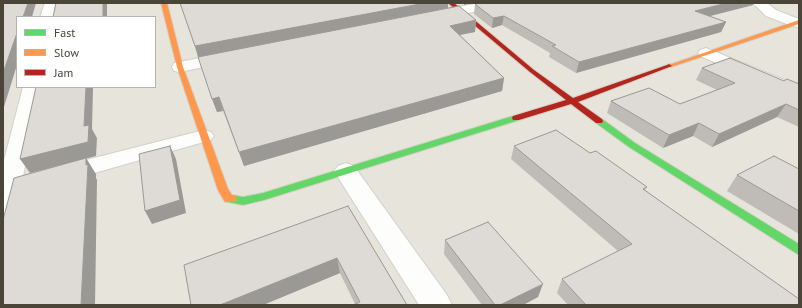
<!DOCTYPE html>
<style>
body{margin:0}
#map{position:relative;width:802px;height:308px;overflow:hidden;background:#f4f2ee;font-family:"PT Sans",sans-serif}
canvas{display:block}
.frame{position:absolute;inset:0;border:4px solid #4b4439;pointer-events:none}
.legend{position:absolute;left:16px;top:16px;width:140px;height:72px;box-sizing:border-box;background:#fff;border:1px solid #b7b4b0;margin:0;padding:5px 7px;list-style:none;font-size:12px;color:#4b4439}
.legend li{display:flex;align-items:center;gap:8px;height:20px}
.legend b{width:20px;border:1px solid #b7b4b0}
</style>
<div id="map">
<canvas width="802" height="308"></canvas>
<div class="frame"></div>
<ul class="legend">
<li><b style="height:5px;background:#63d668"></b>Fast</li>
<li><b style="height:5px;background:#ff974d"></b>Slow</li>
<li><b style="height:5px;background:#b3261e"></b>Jam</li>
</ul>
</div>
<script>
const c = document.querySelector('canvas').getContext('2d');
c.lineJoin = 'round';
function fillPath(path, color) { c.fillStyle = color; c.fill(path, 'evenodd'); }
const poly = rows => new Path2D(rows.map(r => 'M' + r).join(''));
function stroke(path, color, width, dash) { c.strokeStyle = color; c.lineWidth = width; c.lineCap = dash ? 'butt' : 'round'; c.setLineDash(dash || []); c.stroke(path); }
const residential = poly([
 [3,3,799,3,799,305,3,305],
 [17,17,155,17,155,87,17,87]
]);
const street = poly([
 [45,3,57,3,54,17,40,17,45,3],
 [479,3,505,3,503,6,499,7,438,19,433,18,431,15,433,12,479,3],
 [753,3,767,3,776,10,799,19,799,27,792,26,766,16,753,3],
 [706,48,799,86,799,98,700,56,698,53,700,50,706,48],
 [230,52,236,54,238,57,236,60,180,72,174,71,172,67,174,63,230,52],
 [23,87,41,87,23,176,204,130,211,132,214,136,211,140,20,194,16,214,12,221,3,223,3,164,23,87],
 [346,163,354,166,447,295,452,305,419,305,334,171,338,166,346,163]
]);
const fast = poly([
 [513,116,516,116,520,118,519,120,264,200,243,205,228,202,227,199,228,196,232,195,243,197,263,193,513,116],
 [596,119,602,119,635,143,799,244,799,255,629,147,596,123,595,121,596,119]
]);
const slow = poly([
 [161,3,167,3,183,67,228,189,232,195,236,196,237,199,236,202,225,202,218,190,177,67,161,3],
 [799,20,799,24,671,67,667,67,666,66,799,20]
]);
const jam = poly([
 [448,3,454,3,534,70,573,98,667,65,669,64,672,66,578,102,602,119,603,121,602,123,596,123,571,104,519,120,513,120,512,118,513,116,566,100,530,72,448,3]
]);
const wall = poly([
 [180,3,448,8,339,29,476,20,475,32,460,35,504,78,502,91,244,166,223,111,217,112],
 [475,4,753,5,709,16,726,22,721,32,576,73,549,57,550,53,502,25,492,28,474,14],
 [702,68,784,81,797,83,799,80,799,127,777,117,712,147,693,136,663,148,607,113,611,101,680,104,717,90,696,80],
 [514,146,590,153,647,187,645,190,799,305,568,305,557,293,562,279,618,251,511,159],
 [799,169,799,234,727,191,737,175],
 [348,206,407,305,355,304,340,273,263,305,191,305],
 [445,240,538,297,523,305,482,305,444,254]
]);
const shadedWall = poly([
 [28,3,36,3,32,17,23,17],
 [103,3,107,3,107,17,103,17],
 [425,3,448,3,448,8,198,57,195,46],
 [464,3,472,3,464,5],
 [727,3,753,3,753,5,691,21,695,11],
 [504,16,502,25,492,28,493,18],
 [476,20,475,32,449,37,450,26],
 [726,22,721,32,576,73,579,62],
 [17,33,17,65,3,110,3,73],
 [504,78,502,91,244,166,239,152],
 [86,87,93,87,92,129,97,138,96,156,30,173,20,159,84,126],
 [219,97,223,111,217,112,212,99],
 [786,104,777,117,712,147,719,134],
 [699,123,693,136,663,148,669,135],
 [170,146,176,159,186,213,152,224,145,211],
 [86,158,96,174,96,178,97,180,95,305,81,305],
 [337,258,340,273,263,305,220,305],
 [543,284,538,297,523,305,500,305]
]);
const building = poly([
 [3,3,28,3,23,17,17,17,17,33,3,73,3,3],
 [56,3,103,3,103,17,53,17,56,3],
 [180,3,425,3,195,46,180,3],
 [481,3,727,3,695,11,726,22,579,62,552,46,556,45,504,16,493,18,475,4,481,3],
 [459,6,476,20,450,26,504,78,239,152,219,97,212,99,198,57,459,6],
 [730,58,784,81,787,79,799,84,799,110,786,104,719,134,699,123,669,135,611,101,649,88,680,104,735,83,702,68,730,58],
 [36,87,86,87,84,126,89,125,88,142,20,159,36,87],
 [556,130,590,153,596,151,647,187,643,189,799,299,799,305,586,305,562,279,632,244,514,146,556,130],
 [170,146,180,200,145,211,139,154,170,146],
 [774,156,799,169,799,211,737,175,774,156],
 [86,158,86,165,88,164,81,305,3,305,3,220,14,178,86,158],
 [348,206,407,305,353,305,360,302,337,258,220,305,191,305,184,265,348,206],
 [488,222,543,284,500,305,495,305,445,240,488,222]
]);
fillPath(residential, '#e7e4dc');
stroke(street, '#d2d0cb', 2);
stroke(fast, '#d3cfc5', 2);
stroke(slow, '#d3cfc5', 2);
stroke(jam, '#d3cfc5', 2);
fillPath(street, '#fdfdfc');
fillPath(fast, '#63d668');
fillPath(slow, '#ff974d');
fillPath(jam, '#b3261e');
fillPath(wall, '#bfbcb8');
fillPath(shadedWall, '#9b9996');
fillPath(building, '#dedbd6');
stroke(building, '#9b9996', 1);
</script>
